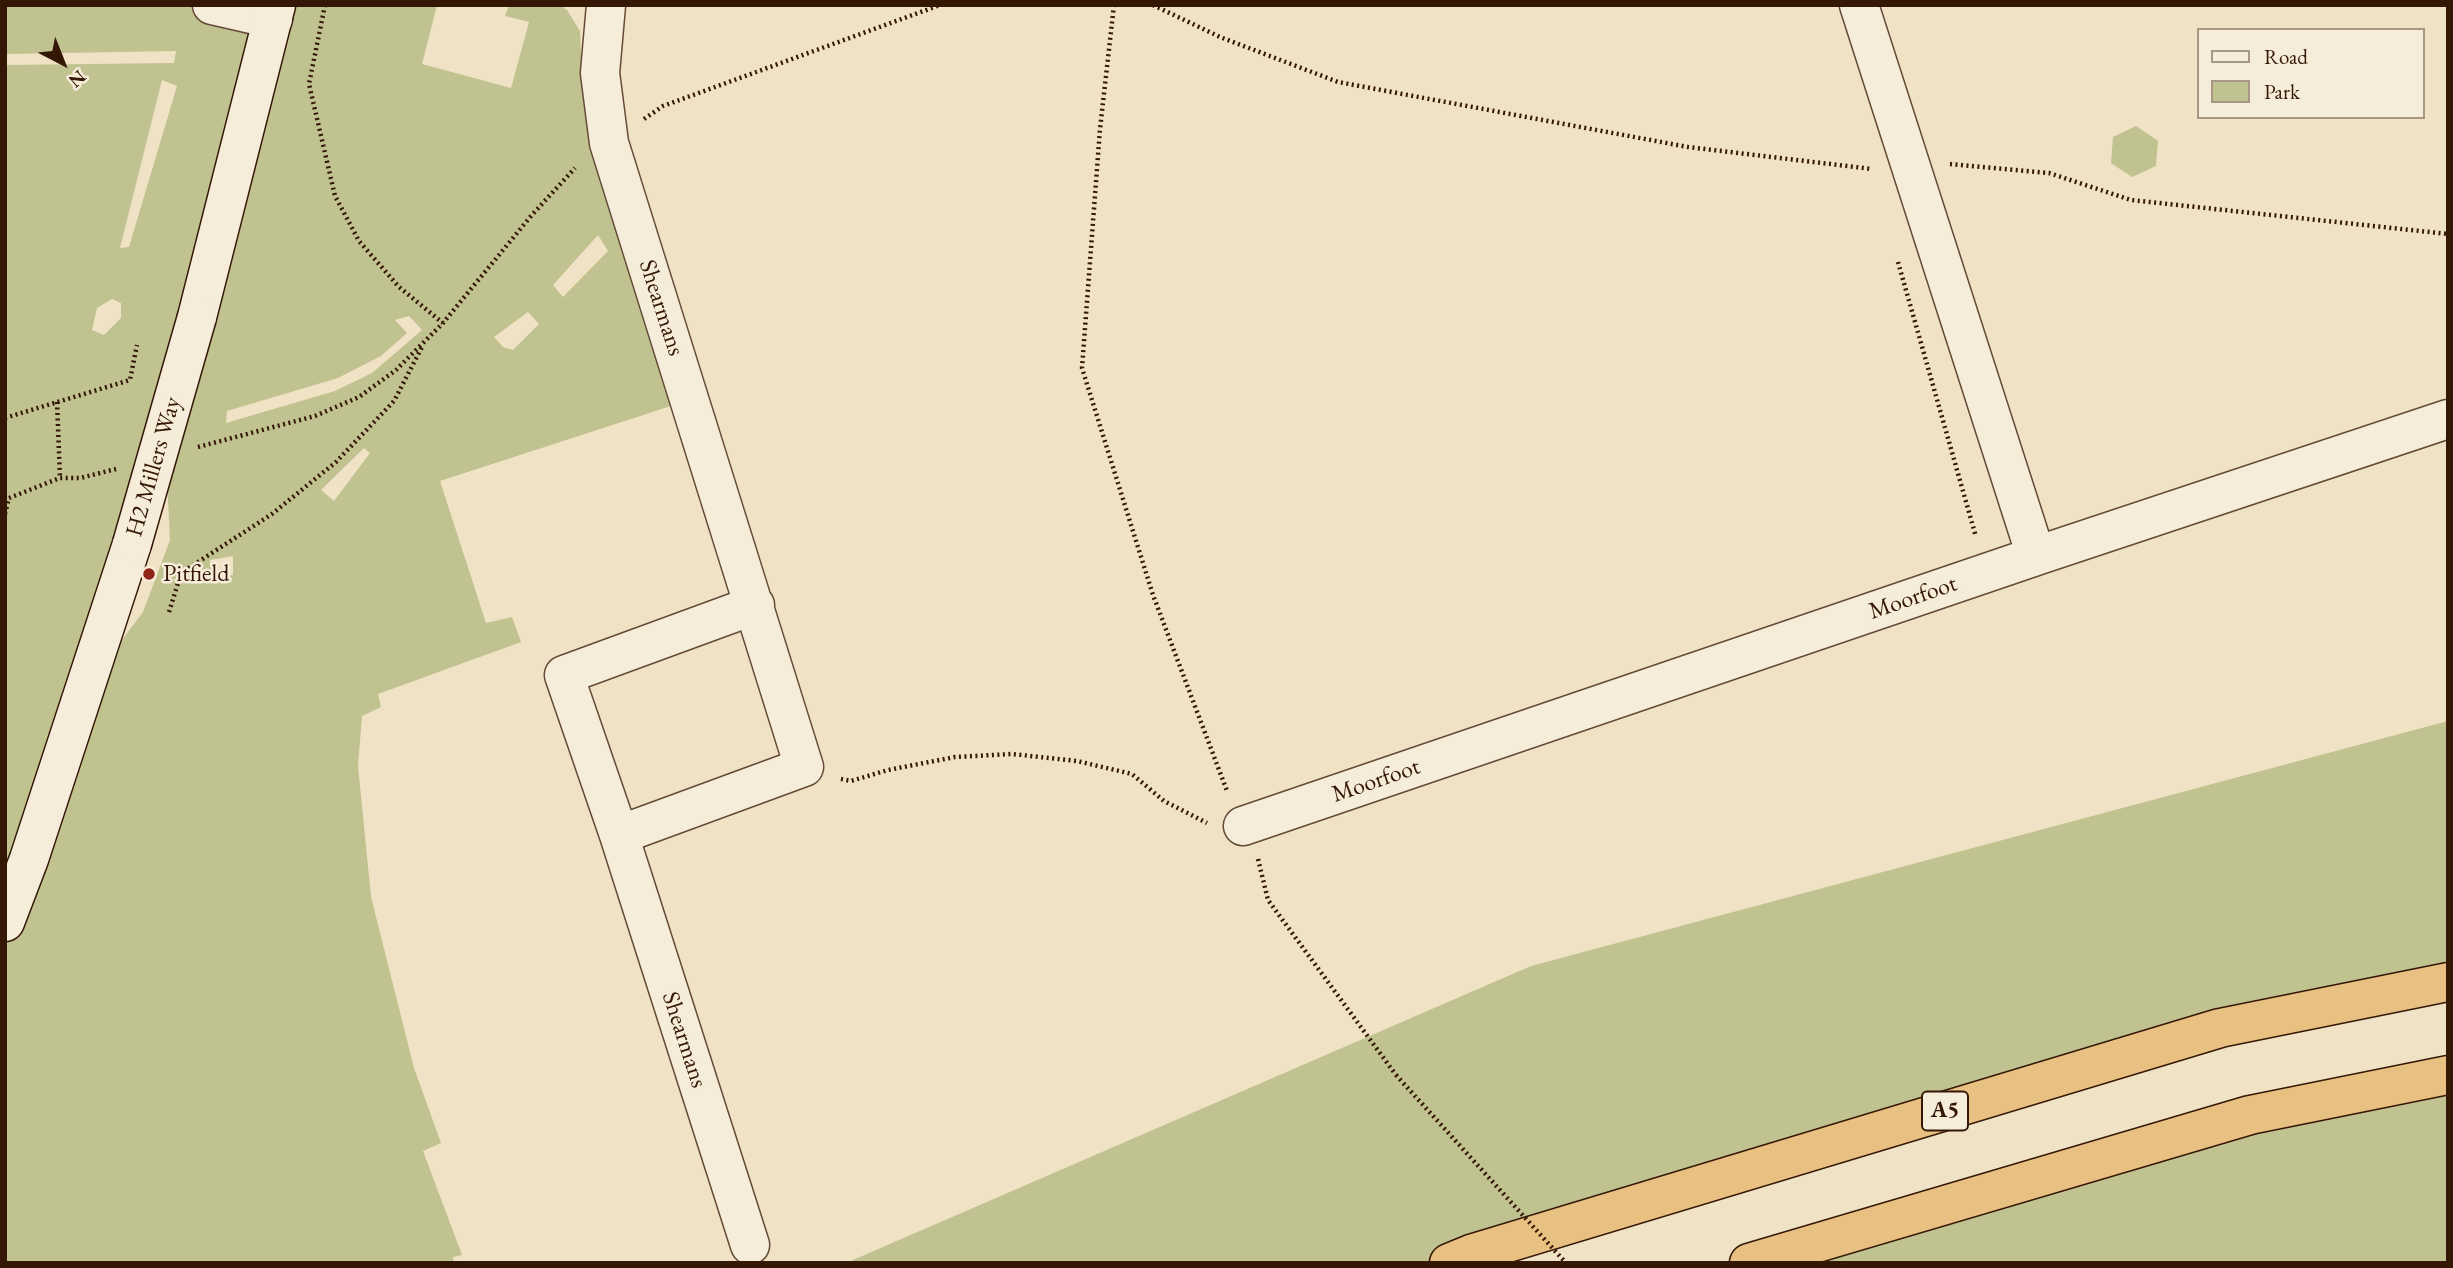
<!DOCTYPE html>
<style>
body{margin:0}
#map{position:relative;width:2453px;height:1268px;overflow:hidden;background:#f0e2c5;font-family:"EB Garamond",serif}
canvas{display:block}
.frame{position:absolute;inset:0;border:7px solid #351706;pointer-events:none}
.legend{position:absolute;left:2197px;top:28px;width:228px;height:91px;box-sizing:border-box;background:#f5ecd9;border:2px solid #a89785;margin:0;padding:9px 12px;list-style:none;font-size:21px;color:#351706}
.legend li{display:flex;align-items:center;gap:14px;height:35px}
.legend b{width:35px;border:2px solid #a89785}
.north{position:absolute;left:28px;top:28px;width:70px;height:70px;-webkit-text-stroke:5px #f5ecd9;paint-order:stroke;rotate:138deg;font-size:19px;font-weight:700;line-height:28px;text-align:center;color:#351706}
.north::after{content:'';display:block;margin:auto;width:24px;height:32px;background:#351706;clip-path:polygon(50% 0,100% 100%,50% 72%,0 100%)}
</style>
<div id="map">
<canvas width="2453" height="1268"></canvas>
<div class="frame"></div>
<ul class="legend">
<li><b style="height:9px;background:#f5ecd9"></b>Road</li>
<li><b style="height:19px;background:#c0c290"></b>Park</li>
</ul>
<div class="north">N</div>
</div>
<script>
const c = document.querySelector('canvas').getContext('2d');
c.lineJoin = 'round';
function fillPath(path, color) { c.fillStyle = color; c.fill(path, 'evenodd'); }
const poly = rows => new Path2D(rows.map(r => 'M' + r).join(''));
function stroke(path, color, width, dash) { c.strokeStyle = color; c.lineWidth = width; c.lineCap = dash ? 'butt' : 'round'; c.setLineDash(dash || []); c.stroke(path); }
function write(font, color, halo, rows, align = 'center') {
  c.font = font + ' "EB Garamond",serif'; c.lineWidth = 5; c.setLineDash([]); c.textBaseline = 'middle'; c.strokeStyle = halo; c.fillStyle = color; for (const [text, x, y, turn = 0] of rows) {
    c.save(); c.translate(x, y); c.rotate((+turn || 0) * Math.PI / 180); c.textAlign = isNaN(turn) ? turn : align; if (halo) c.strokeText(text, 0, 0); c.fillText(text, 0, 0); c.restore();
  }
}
const green = poly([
 [5,5,437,5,422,64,511,88,529,22,505,16,509,5,561,6,567,10,580,31,582,77,677,404,440,481,486,623,512,617,521,642,378,694,381,707,362,716,358,766,371,897,414,1068,441,1143,423,1151,462,1255,453,1257,454,1263,5,1263,5,65,174,63,176,51,5,54],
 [162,80,177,86,129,247,120,248],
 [598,235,608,251,563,297,553,285],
 [112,299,121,303,121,318,104,335,92,330,97,308],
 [528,312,539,324,513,350,503,347,494,337],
 [409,316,422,330,372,373,335,391,226,423,227,411,338,378,381,356,407,333,395,320],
 [364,448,370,453,334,501,321,490],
 [166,457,170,540,143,612,85,689],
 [233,556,233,575,212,579,210,560],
 [2136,126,2158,141,2156,166,2132,177,2111,163,2113,137],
 [2448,721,2448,982,1449,1263,846,1263,1531,966],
 [2448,1075,2448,1263,1775,1263]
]);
const path = poly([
 [325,5,309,84,335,196,359,241,399,287,443,323],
 [1114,5,1100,129,1082,368,1153,595,1227,791],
 [1153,5,1220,37,1338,82,1688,147,1872,169],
 [644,119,663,106,940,5],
 [1950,164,2049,173,2131,200,2448,234],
 [1898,262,1976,537],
 [57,402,60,478],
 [5,418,130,380,137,345],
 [198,447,315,416,359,397,396,370,443,323,531,216,575,168],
 [9,498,60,478,80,478,116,469],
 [5,514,9,498],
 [169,612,181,573,272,514,336,462,394,401,422,347],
 [841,779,851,781,888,770,955,757,1012,754,1077,761,1132,774,1164,801,1207,823],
 [1258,859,1268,900,1396,1075]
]);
const street = poly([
 [212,5,273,19],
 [606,5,600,73,609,143,804,767,619,835],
 [2036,556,2448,419],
 [1243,826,2036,556,1859,5],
 [750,1245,619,835,564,675,755,605]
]);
const secondary = poly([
 [197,317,276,5],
 [5,922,29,859,132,544]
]);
const highway = poly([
 [1449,1263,1471,1254,2220,1028,2448,982],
 [1749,1263,2250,1115,2448,1075]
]);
const pathBridge = poly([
 [1396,1075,1566,1263]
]);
const secondaryBridge = poly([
 [132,544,197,317]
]);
const markers = [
 [149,574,7,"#8f2418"]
];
const shields = [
 [1945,1111,46]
];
const shieldNames = [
 ["A5",1945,1111]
];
const streetNames = [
 ["Shearmans",661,308,72],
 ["H2 Millers Way",154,467,-74],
 ["Moorfoot",1913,598,-19],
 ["Moorfoot",1376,781,-19],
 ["Shearmans",684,1040,72]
];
const poiNames = [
 ["Pitfield",163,574]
];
fillPath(green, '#c0c290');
stroke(street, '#644a36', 41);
stroke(secondary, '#351706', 41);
stroke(highway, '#351706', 41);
stroke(path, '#351706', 4.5, [2, 3.5]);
stroke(street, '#f5ecd9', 38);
stroke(secondary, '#f5ecd9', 38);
stroke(highway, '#e8c182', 38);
stroke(secondaryBridge, '#351706', 41, []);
stroke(pathBridge, '#351706', 4.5, [2, 3.5]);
stroke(secondaryBridge, '#f5ecd9', 38);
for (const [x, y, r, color] of markers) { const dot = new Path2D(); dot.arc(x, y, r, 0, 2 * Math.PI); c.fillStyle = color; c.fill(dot); stroke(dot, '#f5ecd9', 2.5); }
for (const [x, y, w] of shields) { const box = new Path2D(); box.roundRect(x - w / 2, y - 19.5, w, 39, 5); c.fillStyle = '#f5ecd9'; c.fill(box); stroke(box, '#351706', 2); }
write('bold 23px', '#351706', null, shieldNames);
write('24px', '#351706', '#f5ecd9', streetNames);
write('24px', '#351706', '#f5ecd9', poiNames, 'left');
</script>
